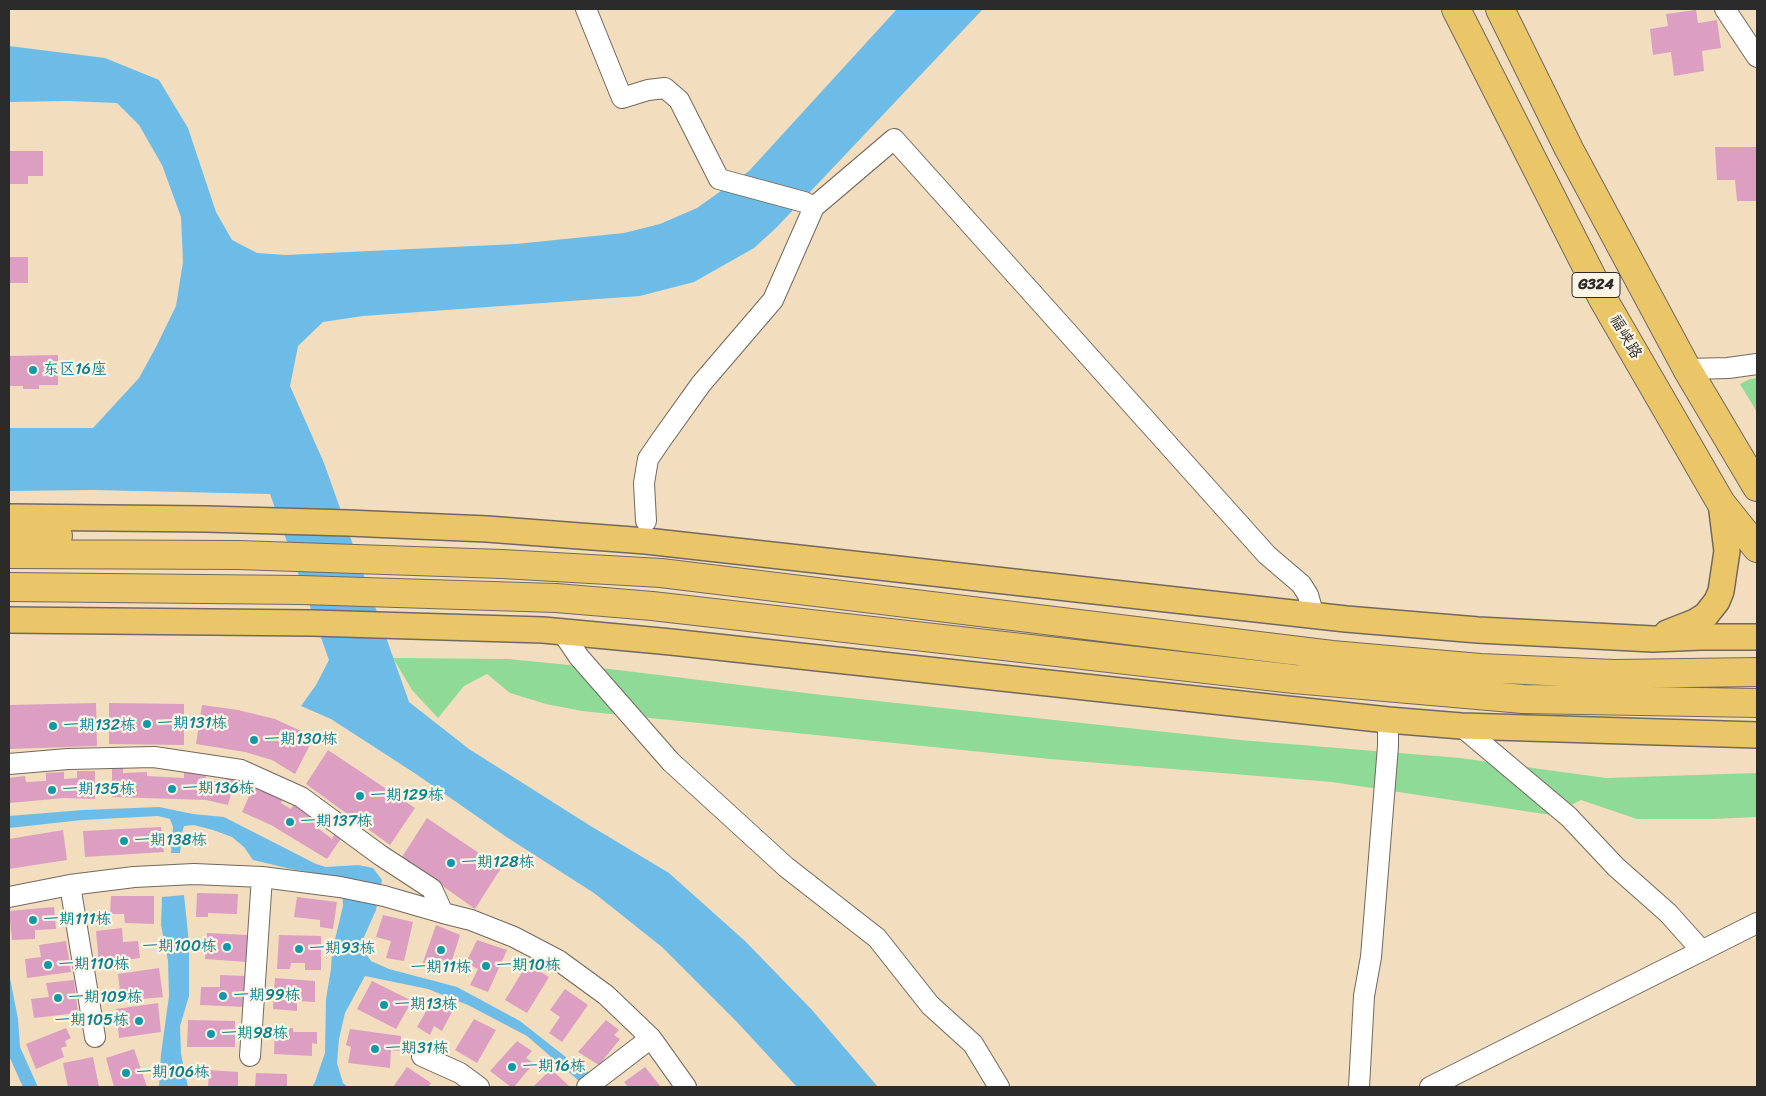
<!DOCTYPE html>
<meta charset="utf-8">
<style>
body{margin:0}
#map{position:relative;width:1766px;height:1096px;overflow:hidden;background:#f2ddbe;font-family:Sriracha,sans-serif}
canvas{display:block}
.frame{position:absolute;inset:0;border:10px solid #2b2b2b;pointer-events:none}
</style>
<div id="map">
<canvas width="1766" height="1096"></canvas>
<div class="frame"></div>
</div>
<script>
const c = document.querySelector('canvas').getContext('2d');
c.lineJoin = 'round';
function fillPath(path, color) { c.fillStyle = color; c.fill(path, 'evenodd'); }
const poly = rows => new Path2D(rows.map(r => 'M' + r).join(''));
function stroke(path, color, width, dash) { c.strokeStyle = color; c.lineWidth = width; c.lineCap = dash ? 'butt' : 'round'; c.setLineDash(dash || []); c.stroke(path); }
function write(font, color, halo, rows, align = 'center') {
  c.font = font + ' Sriracha,"LXGW WenKai TC",sans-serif'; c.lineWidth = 4.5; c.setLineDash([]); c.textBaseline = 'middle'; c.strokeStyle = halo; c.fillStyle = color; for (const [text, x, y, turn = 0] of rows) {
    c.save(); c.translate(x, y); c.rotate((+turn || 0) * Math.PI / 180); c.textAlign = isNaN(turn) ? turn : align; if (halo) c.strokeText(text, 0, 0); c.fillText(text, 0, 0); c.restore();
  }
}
const green = poly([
 [1757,378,1757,412,1740,384,1750,379],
 [393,658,508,659,610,669,822,695,1240,740,1460,758,1606,778,1757,773,1757,817,1712,819,1637,819,1581,800,1551,815,1332,782,1050,759,582,711,546,704,510,693,487,674,464,686,438,718,412,690]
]);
const water = poly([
 [897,9,983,9,776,228,754,248,694,282,640,296,363,316,323,322,298,346,290,386,324,463,409,702,469,749,589,825,669,873,745,941,812,1010,878,1087,797,1087,737,1022,662,947,594,893,508,838,416,774,331,719,301,706,316,685,329,660,270,494,93,490,9,491,9,428,93,428,139,378,156,347,176,306,183,262,181,217,162,165,139,125,117,103,68,101,9,102,9,46,105,58,159,80,188,128,216,212,232,240,257,253,286,255,516,244,624,233,660,224,697,208,749,171],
 [159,807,193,814,224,817,316,864,326,867,358,865,373,868,382,880,376,910,360,946,371,961,389,969,457,987,520,1021,567,1058,590,1073,579,1081,527,1036,468,1005,428,989,365,976,345,1013,339,1039,337,1063,343,1083,348,1087,312,1087,315,1082,325,1053,326,999,331,969,332,952,343,906,342,878,291,869,253,860,244,847,232,837,213,830,194,825,184,826,182,833,180,853,171,853,173,827,170,819,158,816,82,820,9,828,9,816,83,810],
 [184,895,189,943,189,996,180,1026,181,1054,188,1087,159,1087,161,1054,169,996,168,961,161,925,162,897],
 [9,973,18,1019,20,1047,38,1087,23,1087,9,1056]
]);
const building = poly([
 [1696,10,1698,23,1717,20,1721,48,1702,51,1704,71,1674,76,1671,52,1653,55,1650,29,1668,26,1666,14],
 [1715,147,1757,147,1757,201,1737,201,1735,180,1717,180],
 [9,151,43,151,43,176,28,176,28,184,9,184],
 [9,257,28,257,28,283,9,283],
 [58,355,58,385,39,385,39,389,23,389,23,386,9,386,9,356],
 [96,703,97,746,9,749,9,705],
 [109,703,184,704,184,745,109,744],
 [202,705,238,710,275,719,314,737,295,774,272,760,245,752,196,744],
 [328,750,415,808,390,845,306,784],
 [123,766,123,773,147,772,147,776,184,778,184,771,206,771,206,780,224,782,227,775,235,778,228,805,206,800,112,797,112,767],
 [77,771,95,771,95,799,65,798,9,803,9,778,25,776,26,782,46,781,46,773,64,772,64,779,77,778],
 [254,785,283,798,281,803,291,809,294,804,318,819,314,825,332,839,335,833,342,837,327,859,271,825,242,812],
 [427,818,501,868,475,909,402,857],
 [161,827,164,852,85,857,83,831],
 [63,830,67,860,9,869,9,839],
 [197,893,238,894,237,914,208,913,208,917,196,917],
 [111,896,154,896,154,924,125,923,124,914,110,914],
 [297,897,337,902,333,929,320,927,320,920,294,917],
 [54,907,56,929,35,930,35,939,12,940,9,911],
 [383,915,413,922,404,961,386,958,391,941,376,937],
 [436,925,460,935,448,973,422,965],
 [122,928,123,942,138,941,140,958,99,963,96,931],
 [207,933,248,935,247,962,205,959],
 [279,935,321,936,321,970,305,970,305,963,291,963,290,969,277,969],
 [477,940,507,950,488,992,470,985,478,969,466,963],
 [66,941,71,972,27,978,25,959,41,957,39,945],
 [527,964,549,977,527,1013,505,1000],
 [159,968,163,997,121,1001,118,974],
 [220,975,246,976,246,1007,200,1005,201,987,220,987],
 [275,978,315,981,315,1002,297,1001,297,1011,273,1009],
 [74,980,78,1013,34,1018,31,999,49,997,46,983],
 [372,981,412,1001,396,1029,357,1009],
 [565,989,588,1005,562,1042,549,1033,560,1017,550,1010],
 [435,996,455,1006,442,1031,434,1026,430,1035,417,1027],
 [158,1003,161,1032,119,1038,116,1009],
 [474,1019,496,1030,477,1063,455,1050],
 [188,1020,235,1021,235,1047,187,1047],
 [606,1020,619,1030,614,1035,620,1039,599,1065,578,1052],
 [275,1027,293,1028,293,1032,317,1032,317,1044,312,1043,312,1056,274,1054],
 [66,1028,71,1038,65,1041,67,1046,61,1048,64,1057,36,1069,26,1044],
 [350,1029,401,1036,400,1051,391,1050,390,1068,348,1063,351,1047,346,1045],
 [517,1041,532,1051,526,1058,534,1063,514,1087,511,1087,490,1071],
 [134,1049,147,1087,114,1087,106,1058],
 [93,1057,99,1087,68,1087,63,1063],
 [407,1067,431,1083,428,1087,393,1087],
 [645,1067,661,1087,628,1087,624,1082],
 [551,1069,570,1087,533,1087],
 [209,1070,238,1072,238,1087,208,1087],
 [256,1073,287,1074,287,1087,255,1087]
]);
const minor = poly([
 [586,9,622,98,648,90,665,88,679,100,719,179,804,202,814,207],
 [1725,9,1757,57],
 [1687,369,1728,368,1757,364],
 [646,521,644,483,648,459,661,440,701,384,773,300,814,207,894,139,1267,555,1301,584,1308,595,1314,616],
 [562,632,579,657,671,762,786,867,877,938,930,1005,973,1044,999,1087],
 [1461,726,1569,817,1616,867,1668,913,1702,951],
 [9,764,68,759,154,757,241,770,301,797,380,855,432,889,443,913],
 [70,885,95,1037],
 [9,897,70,885,134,877,194,874,262,877,340,887,384,896,443,913,471,920,514,937,558,960,606,995,651,1038,686,1087],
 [250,1056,262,877],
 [422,1056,460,1073,479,1087],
 [587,1087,651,1038],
 [1359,1087,1364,996,1371,957,1388,746,1388,720],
 [1430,1087,1757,923]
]);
const major = poly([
 [9,517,206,519,348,523,487,529,646,541,1346,619,1478,630,1653,639,1701,637,1757,637],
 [9,620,312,623,543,630,671,642,1388,720,1461,726,1757,735],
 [1667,633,1695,622,1706,615,1717,601,1721,591,1727,551,1721,503]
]);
const highway = poly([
 [1456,9,1603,299,1721,503,1757,548],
 [1500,9,1569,149,1687,369,1757,487],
 [9,534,58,536],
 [9,554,238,555,502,564,661,573,1332,655,1480,668,1614,674,1757,672],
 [9,587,301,590,556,598,652,606,1294,679,1523,699,1757,703]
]);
const markers = [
 [33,370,5,"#0f9aa8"],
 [147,724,5,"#0f9aa8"],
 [53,726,5,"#0f9aa8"],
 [254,740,5,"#0f9aa8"],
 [172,789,5,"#0f9aa8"],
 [52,790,5,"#0f9aa8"],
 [360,796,5,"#0f9aa8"],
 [290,822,5,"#0f9aa8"],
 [124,841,5,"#0f9aa8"],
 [451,863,5,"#0f9aa8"],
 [33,920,5,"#0f9aa8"],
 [227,947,5,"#0f9aa8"],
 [299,949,5,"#0f9aa8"],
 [441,950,5,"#0f9aa8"],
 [48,965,5,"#0f9aa8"],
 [486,966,5,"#0f9aa8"],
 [223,996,5,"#0f9aa8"],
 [58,998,5,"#0f9aa8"],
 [384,1005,5,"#0f9aa8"],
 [139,1021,5,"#0f9aa8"],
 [211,1034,5,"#0f9aa8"],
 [375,1049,5,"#0f9aa8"],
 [512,1067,5,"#0f9aa8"],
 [126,1073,5,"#0f9aa8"]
];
const shields = [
 [1596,285,48]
];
const shieldNames = [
 ["G324",1596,285]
];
const streetNames = [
 ["福峡路",1625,337,60]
];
const cultureNames = [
 ["东区16座",43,370],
 ["一期131栋",157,724],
 ["一期132栋",63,726],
 ["一期130栋",264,740],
 ["一期136栋",182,789],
 ["一期135栋",62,790],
 ["一期129栋",370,796],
 ["一期137栋",300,822],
 ["一期138栋",134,841],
 ["一期128栋",461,863],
 ["一期111栋",43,920],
 ["一期100栋",217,947,"right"],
 ["一期93栋",309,949],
 ["一期110栋",58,965],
 ["一期10栋",496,966],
 ["一期11栋",441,968,"center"],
 ["一期99栋",233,996],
 ["一期109栋",68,998],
 ["一期13栋",394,1005],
 ["一期105栋",129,1021,"right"],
 ["一期98栋",221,1034],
 ["一期31栋",385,1049],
 ["一期16栋",522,1067],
 ["一期106栋",136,1073]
];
fillPath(green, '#8fda96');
fillPath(water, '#6cbce7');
fillPath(building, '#dc9fc2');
stroke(minor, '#71695e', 22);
stroke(major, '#71695e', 28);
stroke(highway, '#71695e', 30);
stroke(minor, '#fff', 20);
stroke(major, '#ebc669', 25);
stroke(highway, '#ebc669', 28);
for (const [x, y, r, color] of markers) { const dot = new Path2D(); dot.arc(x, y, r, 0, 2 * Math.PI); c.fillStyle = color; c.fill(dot); stroke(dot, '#fcf5e5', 2); }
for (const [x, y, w] of shields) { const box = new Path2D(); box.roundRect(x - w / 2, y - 12.5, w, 25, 4); c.fillStyle = '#fcf5e5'; c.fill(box); stroke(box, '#2b2b2b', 1); }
write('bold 15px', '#2b2b2b', null, shieldNames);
write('16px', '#2b2b2b', '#fcf5e5', streetNames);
write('16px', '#0d838f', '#fcf5e5', cultureNames, 'left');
</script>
